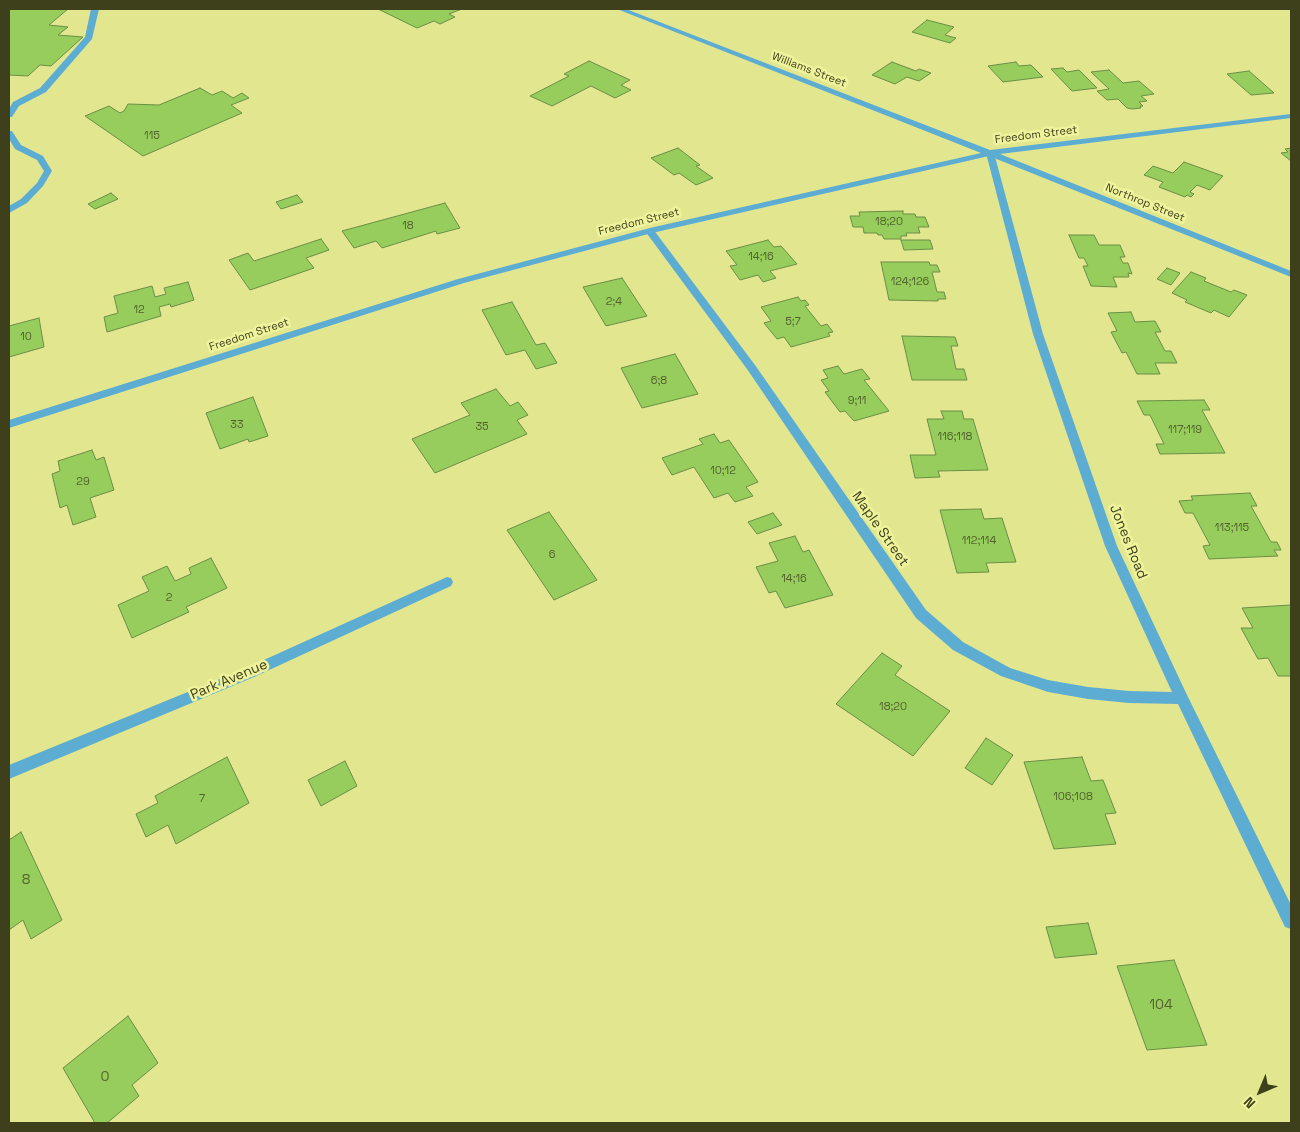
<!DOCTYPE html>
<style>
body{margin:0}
#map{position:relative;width:1300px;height:1132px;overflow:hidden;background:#e2e68f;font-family:"Space Grotesk",sans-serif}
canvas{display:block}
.frame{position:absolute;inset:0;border:10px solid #3e401c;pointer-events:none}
.north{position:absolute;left:1235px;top:1067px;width:50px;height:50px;-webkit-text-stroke:4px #eff39c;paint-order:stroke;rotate:225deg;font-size:14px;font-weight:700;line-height:20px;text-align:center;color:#3e401c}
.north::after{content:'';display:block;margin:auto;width:18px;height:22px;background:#3e401c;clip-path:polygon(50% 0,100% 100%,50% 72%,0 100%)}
</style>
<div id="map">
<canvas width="1300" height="1132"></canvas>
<div class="frame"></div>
<div class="north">N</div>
</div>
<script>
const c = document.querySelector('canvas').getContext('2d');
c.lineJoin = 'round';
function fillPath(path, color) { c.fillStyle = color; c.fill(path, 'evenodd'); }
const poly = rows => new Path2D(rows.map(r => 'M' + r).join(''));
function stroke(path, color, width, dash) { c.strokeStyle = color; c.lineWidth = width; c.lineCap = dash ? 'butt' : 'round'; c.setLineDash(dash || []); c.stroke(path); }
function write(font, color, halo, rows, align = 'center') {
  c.font = font + ' "Space Grotesk",sans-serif'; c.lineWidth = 5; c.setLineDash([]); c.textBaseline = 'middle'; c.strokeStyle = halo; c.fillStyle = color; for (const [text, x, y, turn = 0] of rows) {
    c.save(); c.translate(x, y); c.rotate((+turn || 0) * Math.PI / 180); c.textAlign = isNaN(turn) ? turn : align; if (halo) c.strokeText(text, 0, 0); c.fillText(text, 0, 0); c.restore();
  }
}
const building = poly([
 [9,9,68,9,49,25,68,27,58,35,83,37,51,66,40,65,28,76,9,75,9,9],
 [378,9,462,9,449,14,455,17,440,24,434,21,417,28,378,9],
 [927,20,954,27,945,35,956,38,950,43,912,32,927,20],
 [589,61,630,80,621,85,631,90,615,98,591,86,552,106,530,96,569,76,564,74,589,61],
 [892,62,916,71,919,69,931,73,919,81,907,77,895,84,872,75,892,62],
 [1016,62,1019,66,1031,65,1043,77,1003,82,988,66,1016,62],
 [1063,68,1067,72,1079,70,1097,88,1072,91,1051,69,1063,68],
 [1109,70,1123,83,1139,81,1154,94,1141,96,1147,101,1139,102,1143,106,1140,106,1141,108,1132,109,1127,108,1118,99,1107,100,1097,91,1109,89,1091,72,1109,70],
 [1249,71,1274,93,1251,95,1227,74,1249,71],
 [200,88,212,95,222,91,233,98,242,93,249,98,231,105,242,113,143,156,85,116,109,106,120,113,124,111,128,104,159,105,200,88],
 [678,148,700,165,696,166,713,178,696,185,679,173,674,175,651,158,678,148],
 [1291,148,1291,161,1281,153,1288,152,1285,149,1291,148],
 [1184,162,1223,176,1210,190,1197,185,1190,192,1194,194,1191,197,1187,195,1185,197,1159,187,1163,182,1144,175,1153,166,1173,173,1184,162],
 [111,193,118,199,95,209,88,204,111,193],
 [297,195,303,202,281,209,276,202,297,195],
 [445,203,460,228,437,234,436,231,382,248,376,241,354,248,342,231,445,203],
 [903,211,903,214,915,214,916,217,925,217,929,227,918,227,920,233,906,233,907,236,901,236,901,239,884,239,882,235,878,235,877,233,864,233,863,227,853,227,850,216,860,216,859,212,903,211],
 [1069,235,1094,235,1099,245,1120,245,1125,257,1120,257,1123,263,1128,263,1132,274,1128,273,1129,277,1113,277,1117,287,1091,286,1083,266,1088,266,1084,258,1079,258,1069,235],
 [321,239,329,250,306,258,314,268,250,290,229,260,248,253,254,261,321,239],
 [768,240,774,247,781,246,797,264,770,271,776,278,763,282,758,275,740,280,730,266,737,265,726,251,768,240],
 [901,240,930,240,933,249,904,250,901,240],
 [881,262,929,262,930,265,937,265,940,272,932,272,937,292,944,292,946,299,938,299,938,301,889,300,881,262],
 [1167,268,1180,273,1171,285,1157,279,1167,268],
 [1191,272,1206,278,1204,281,1231,292,1234,290,1247,295,1229,317,1214,310,1211,313,1185,302,1187,300,1172,293,1191,272],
 [622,278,647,316,606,326,583,287,622,278],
 [188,282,194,300,171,307,170,304,159,307,161,316,107,332,104,317,118,313,114,296,152,286,155,297,166,294,164,288,188,282],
 [798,297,801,301,805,300,809,305,805,306,821,326,827,324,833,332,828,333,830,336,791,347,784,337,777,339,764,323,771,321,761,307,798,297],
 [512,302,536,345,545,343,557,363,536,369,525,350,506,355,482,310,512,302],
 [1131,312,1135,322,1155,321,1161,332,1155,332,1165,351,1171,351,1177,363,1155,363,1160,374,1137,374,1126,352,1122,353,1111,332,1117,331,1108,313,1131,312],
 [39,318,44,347,9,357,9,326,39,318],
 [902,336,955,337,958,346,951,346,956,369,964,369,967,380,912,380,902,336],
 [675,354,698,394,642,408,621,368,675,354],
 [838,366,844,374,862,369,870,379,864,380,889,411,854,421,845,411,840,412,825,392,829,391,821,380,828,378,823,370,838,366],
 [496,389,510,406,518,402,528,415,517,420,527,434,435,473,412,439,470,415,461,403,496,389],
 [253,397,268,436,249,442,248,439,220,449,206,413,253,397],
 [1204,400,1210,410,1202,410,1225,453,1160,454,1156,444,1164,444,1150,415,1144,415,1137,401,1204,400],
 [941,411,962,411,964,419,973,419,988,470,938,471,940,477,915,478,910,455,936,455,927,419,944,419,941,411],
 [714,434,720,443,729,440,758,482,746,487,753,496,735,502,728,493,714,498,694,467,672,475,662,458,703,444,699,439,714,434],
 [92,450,96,460,104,457,114,490,90,498,96,517,73,525,67,505,60,508,52,474,60,471,58,461,92,450],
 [1250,493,1257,506,1251,506,1271,542,1277,542,1281,550,1274,550,1278,556,1209,559,1203,546,1210,545,1193,513,1185,513,1179,501,1193,500,1191,496,1250,493],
 [981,509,984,519,1002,518,1016,562,986,563,989,572,957,573,940,510,981,509],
 [549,512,597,580,554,600,507,530,549,512],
 [773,513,782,525,757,534,748,522,773,513],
 [795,536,803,552,809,550,833,595,785,608,776,591,769,593,756,567,778,561,769,543,795,536],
 [211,558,227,588,186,607,189,612,132,638,118,605,149,591,142,577,167,566,175,581,191,574,189,568,211,558],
 [1291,605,1291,676,1278,676,1268,658,1258,659,1241,628,1253,628,1242,608,1291,605],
 [882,653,902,666,895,675,950,711,913,756,836,704,882,653],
 [986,738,1013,755,992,785,965,768,986,738],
 [227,757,249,803,176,844,168,825,146,837,136,814,158,803,155,796,227,757],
 [1082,757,1091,781,1103,780,1116,813,1105,814,1116,844,1054,849,1024,762,1082,757],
 [345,761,357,786,321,806,308,780,345,761],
 [21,832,62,920,31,939,23,920,9,930,9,840,21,832],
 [1088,923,1097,954,1055,958,1046,927,1088,923],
 [1174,960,1207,1045,1147,1050,1117,966,1174,960],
 [128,1016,158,1063,132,1085,139,1096,107,1123,95,1123,63,1068,128,1016]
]);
const service = poly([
 [91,9,99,9,92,39,46,92,19,106,12,117,9,117,9,109,13,102,40,88,85,37,91,9],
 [9,131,12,131,21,145,43,156,52,171,43,186,27,203,9,213,9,206,21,199,37,183,44,171,37,160,15,149,9,139,9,131]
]);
const minor = poly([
 [987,151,994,153,1043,334,1117,546,1187,695,1291,905,1291,929,1285,927,1178,704,1129,703,1088,699,1048,692,1001,676,953,650,916,618,747,369,645,231,650,228,653,229,755,365,926,610,963,642,1010,668,1048,680,1088,687,1129,691,1172,692,1105,546,1033,334,986,153,987,151],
 [447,577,451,578,453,582,451,586,254,677,9,779,9,765,244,669,447,577]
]);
const tertiary = poly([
 [617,9,626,9,990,150,1291,114,1291,118,1000,154,1291,271,1291,277,989,156,652,233,464,283,9,428,9,420,458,279,650,228,981,153,617,9]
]);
const farStreetnames = [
 ["Williams Street",809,70,21],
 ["Freedom Street",1036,135,-7],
 ["Northrop Street",1145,203,22],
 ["Freedom Street",639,222,-14],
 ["Freedom Street",249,335,-18]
];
const numberNames = [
 ["115",152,136],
 ["18;20",889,222],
 ["18",408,226],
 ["14;16",761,257],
 ["124;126",910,282],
 ["2;4",614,302],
 ["12",139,310],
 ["5;7",793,322],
 ["10",26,337],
 ["6;8",659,381],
 ["9;11",857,401],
 ["33",237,425],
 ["35",482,427],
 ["117;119",1185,430],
 ["116;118",955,437],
 ["10;12",723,471],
 ["29",83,482],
 ["113;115",1232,528],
 ["112;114",979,541],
 ["6",552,555],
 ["14;16",794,579],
 ["2",169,598],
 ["18;20",893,707],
 ["106;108",1073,797],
 ["7",202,799]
];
const streetNames = [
 ["Maple Street",880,529,55],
 ["Jones Road",1128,542,68],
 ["Park Avenue",229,680,-23]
];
const nearNumbernames = [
 ["8",26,880],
 ["104",1161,1005],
 ["0",105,1077]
];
fillPath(building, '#96cd5d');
stroke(building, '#6a8e45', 1);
fillPath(service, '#5dadd3');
fillPath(minor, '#5dadd3');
fillPath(tertiary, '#5dadd3');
write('11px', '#3e401c', '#eff39c', farStreetnames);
write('11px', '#54632c', null, numberNames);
write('14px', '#3e401c', '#eff39c', streetNames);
write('14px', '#54632c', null, nearNumbernames);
</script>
